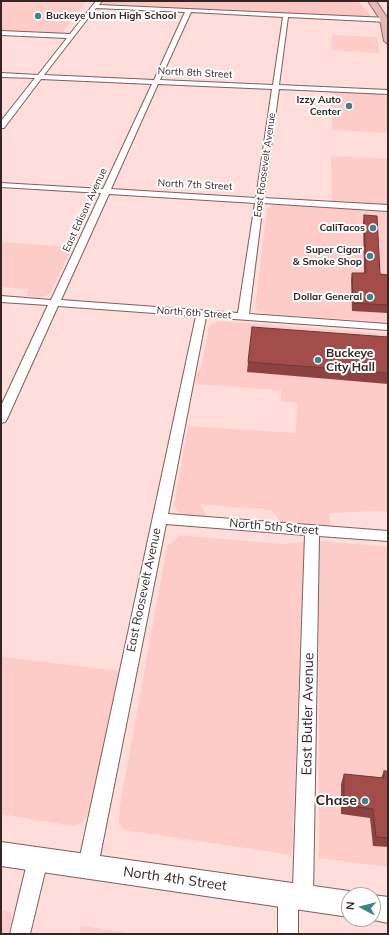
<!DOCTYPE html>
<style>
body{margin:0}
#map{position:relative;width:389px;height:935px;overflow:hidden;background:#fedddb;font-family:Mulish,sans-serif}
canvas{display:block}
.frame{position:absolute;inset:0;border:2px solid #352625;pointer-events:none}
.north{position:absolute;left:341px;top:887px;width:40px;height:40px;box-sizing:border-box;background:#fff;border:1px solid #aea8a8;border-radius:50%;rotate:277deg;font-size:11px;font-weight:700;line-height:16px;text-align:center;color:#352625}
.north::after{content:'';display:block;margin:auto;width:14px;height:18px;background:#3c848b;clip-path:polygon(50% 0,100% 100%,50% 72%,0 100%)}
</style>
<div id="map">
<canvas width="389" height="935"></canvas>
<div class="frame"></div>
<div class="north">N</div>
</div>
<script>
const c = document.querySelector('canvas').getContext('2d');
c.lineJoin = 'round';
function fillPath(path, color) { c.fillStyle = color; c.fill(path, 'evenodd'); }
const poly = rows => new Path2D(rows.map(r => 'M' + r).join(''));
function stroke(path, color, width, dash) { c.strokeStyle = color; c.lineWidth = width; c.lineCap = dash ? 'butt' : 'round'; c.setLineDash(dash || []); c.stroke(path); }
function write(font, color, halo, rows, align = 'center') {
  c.font = font + ' Mulish,sans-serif'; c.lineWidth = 4; c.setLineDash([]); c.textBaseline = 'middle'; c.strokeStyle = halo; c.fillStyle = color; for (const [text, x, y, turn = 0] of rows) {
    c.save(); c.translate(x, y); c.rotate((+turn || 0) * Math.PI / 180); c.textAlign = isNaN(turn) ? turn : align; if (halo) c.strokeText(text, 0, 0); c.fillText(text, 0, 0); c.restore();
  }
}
const built = poly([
 [1,1,87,1,61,34,1,30],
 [332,35,377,37,379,53,331,50],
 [331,92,379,94,385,96,388,99,388,133,332,130],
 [331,156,388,159,388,204,332,201],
 [276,204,323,206,388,212,388,322,266,314,258,311,255,308,267,208],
 [1,242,72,247,50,294,39,298,26,296,29,289,1,287],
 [220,321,388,334,388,512,374,511,330,513,330,526,282,524,272,510,200,504,207,517,187,515,178,512,174,505,188,426,296,433,297,403,281,401,281,390,195,384,197,373,202,364,209,327,211,324],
 [179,536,189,536,282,544,304,542,292,855,125,830,119,824,120,805,167,546],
 [319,541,388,547,388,867,319,858],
 [1,657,121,671,87,817,81,823,74,826,1,814],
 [1,910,6,910,11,914,12,920,8,934,1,934],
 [81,926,136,934,79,934]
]);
const green = poly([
 [103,1,358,1,372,17,333,16,105,5,101,4]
]);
const minor = poly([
 [96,1,102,1,99,5,388,18,388,22,288,17,279,85,388,90,388,94,279,89,264,198,388,205,388,211,263,203,249,314,388,324,388,330,206,317,168,514,388,531,388,541,319,536,313,897,310,904,303,907,298,905,298,934,278,934,278,895,281,888,288,885,293,887,305,535,166,524,98,866,95,873,88,876,81,873,78,866,196,316,58,306,7,419,5,422,1,423,1,406,48,305,1,302,1,296,51,300,101,193,1,187,1,183,103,189,152,84,41,79,4,128,1,128,1,121,35,78,1,77,1,73,38,75,67,38,1,35,1,31,70,34,96,1],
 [96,8,185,12,154,80,44,75,96,8],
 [191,12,283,17,273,85,160,80,191,12],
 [158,84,272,89,256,198,111,189,158,84],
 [109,194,255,203,238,313,61,300,109,194],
 [38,849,45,852,48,859,30,934,10,934,28,859,31,852,38,849]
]);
const tertiary = poly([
 [1,842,349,891,358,895,349,895,349,917,1,866,1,842],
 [373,895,388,897,388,923,369,919,373,919,373,895]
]);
const primary = poly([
 [368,1,376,1,388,19,388,44,384,41,380,19,368,1]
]);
const wall = poly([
 [364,215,380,274,388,275,388,313,352,311,351,280,352,273,364,273,363,222],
 [388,337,388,384,247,372,248,362],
 [384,771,388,771,388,847,373,846,370,818,341,814,341,784,344,774,381,778]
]);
const building = poly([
 [364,215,377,216,380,274,388,275,388,305,353,303,352,273,366,273,364,215],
 [252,327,388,337,388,373,248,362,252,327],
 [384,771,388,771,388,838,376,837,373,809,344,805,344,774,384,778,384,771]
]);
const markers = [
 [38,16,4,"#3c848b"],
 [349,106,4,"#3c848b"],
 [373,228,4,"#3c848b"],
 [370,256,4,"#3c848b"],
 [370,297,4,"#3c848b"],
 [318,360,4,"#3c848b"],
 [365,801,4,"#3c848b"]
];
const farPoinames = [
 ["Buckeye Union High School",46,16,"left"],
 ["Izzy Auto",341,100],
 ["Center",341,112],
 ["CaliTacos",365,228],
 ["Super Cigar",362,250],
 ["& Smoke Shop",362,262],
 ["Dollar General",362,297]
];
const farStreetnames = [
 ["North 8th Street",195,73,3],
 ["East Roosevelt Avenue",265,165,-82],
 ["North 7th Street",195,185,3],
 ["East Edison Avenue",85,210,-65],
 ["North 6th Street",194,313,4]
];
const poiNames = [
 ["Buckeye",326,353],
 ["City Hall",326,367]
];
const streetNames = [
 ["North 5th Street",274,527,5],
 ["East Roosevelt Avenue",144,590,-78]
];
const nearStreetnames = [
 ["East Butler Avenue",308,714,-89],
 ["North 4th Street",175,879,8]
];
const nearPoinames = [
 ["Chase",357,801]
];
fillPath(built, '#fdccc9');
fillPath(green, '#fcc7c3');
stroke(minor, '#815e5c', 2);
stroke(tertiary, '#815e5c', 2);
stroke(primary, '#9f6663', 2);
fillPath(minor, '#fff');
fillPath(tertiary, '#fff');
fillPath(primary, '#e8b8b6');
fillPath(wall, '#8c4240');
fillPath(building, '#a34d4b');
stroke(building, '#723634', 1);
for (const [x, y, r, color] of markers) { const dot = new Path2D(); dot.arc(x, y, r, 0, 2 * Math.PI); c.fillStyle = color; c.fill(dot); stroke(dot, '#fff', 1.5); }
write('bold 10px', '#352625', '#fff', farPoinames, 'right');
write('10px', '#352625', '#fff', farStreetnames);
write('bold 12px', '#352625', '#fff', poiNames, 'left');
write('12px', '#352625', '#fff', streetNames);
write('14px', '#352625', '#fff', nearStreetnames);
write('bold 14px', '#352625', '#fff', nearPoinames, 'right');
</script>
